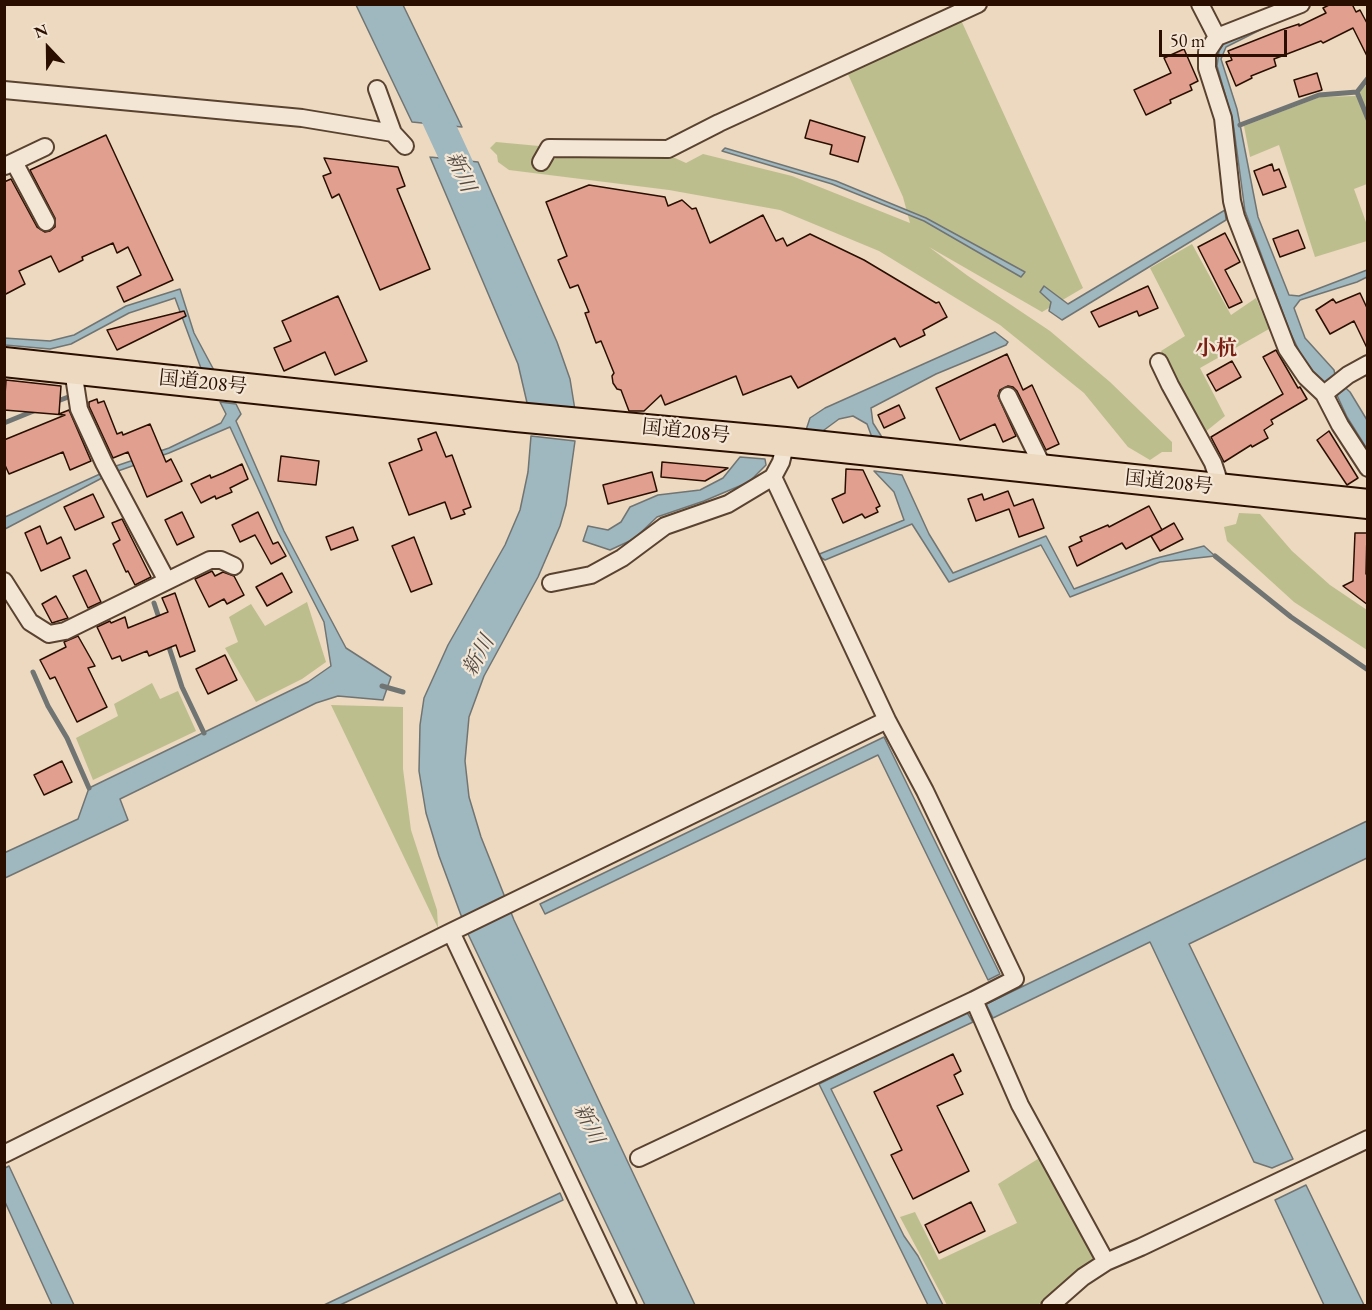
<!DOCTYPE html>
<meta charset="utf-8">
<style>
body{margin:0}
#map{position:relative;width:1372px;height:1310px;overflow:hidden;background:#ecd9bf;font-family:"EB Garamond",serif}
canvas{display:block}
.frame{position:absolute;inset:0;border:6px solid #2a0f01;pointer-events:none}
.north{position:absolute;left:18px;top:18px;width:60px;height:60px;-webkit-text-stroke:4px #f3e6d5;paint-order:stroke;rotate:338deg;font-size:16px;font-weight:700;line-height:24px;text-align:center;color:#2a0f01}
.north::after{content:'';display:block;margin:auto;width:21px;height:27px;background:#2a0f01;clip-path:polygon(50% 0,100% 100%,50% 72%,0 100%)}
.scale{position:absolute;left:1159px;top:30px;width:128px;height:27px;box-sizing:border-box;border:3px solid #2a0f01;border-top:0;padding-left:8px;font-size:18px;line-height:21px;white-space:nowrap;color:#2a0f01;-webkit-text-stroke:4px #f3e6d5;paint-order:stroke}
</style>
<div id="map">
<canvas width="1372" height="1310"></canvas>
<div class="frame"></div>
<div class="north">N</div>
<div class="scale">50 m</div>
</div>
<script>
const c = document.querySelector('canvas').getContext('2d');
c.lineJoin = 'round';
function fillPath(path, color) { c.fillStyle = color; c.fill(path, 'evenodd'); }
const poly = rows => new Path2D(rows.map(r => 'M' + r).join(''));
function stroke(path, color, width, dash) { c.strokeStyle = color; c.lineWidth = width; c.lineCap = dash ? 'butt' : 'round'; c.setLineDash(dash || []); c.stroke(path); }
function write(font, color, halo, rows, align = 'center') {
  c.font = font + ' "EB Garamond","Noto Serif JP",serif'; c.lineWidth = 4.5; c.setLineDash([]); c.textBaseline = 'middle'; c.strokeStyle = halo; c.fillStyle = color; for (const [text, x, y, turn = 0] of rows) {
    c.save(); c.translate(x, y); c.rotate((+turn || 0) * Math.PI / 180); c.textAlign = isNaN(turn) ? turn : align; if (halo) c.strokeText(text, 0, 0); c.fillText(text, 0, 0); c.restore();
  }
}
const green = poly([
 [961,20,1083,288,1042,312,929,247,968,276,1050,331,1110,382,1172,442,1172,452,1162,452,1150,460,1128,447,1084,393,1000,325,879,251,780,210,669,190,509,170,498,162,497,155,490,148,496,142,539,146,554,159,564,154,675,158,686,163,703,154,792,176,910,223,903,197,847,72],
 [1367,84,1367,184,1354,189,1367,225,1367,241,1315,257,1279,145,1250,157,1244,126,1320,97,1355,96],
 [1192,244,1231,315,1256,298,1269,329,1200,368,1225,416,1204,433,1161,351,1185,336,1150,268],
 [1239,513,1260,514,1292,551,1330,585,1367,610,1367,650,1294,602,1227,541,1224,527,1236,524],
 [307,602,326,662,302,679,256,702,225,648,238,642,229,617,251,604,265,626],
 [152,683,160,699,178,691,196,731,93,780,76,738,118,716,114,704],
 [331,705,403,707,403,769,411,830,437,910,438,928],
 [1041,1157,1098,1257,1049,1295,1038,1305,947,1305,900,1217,915,1212,939,1260,1017,1223,998,1184]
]);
const water = poly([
 [356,5,403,5,462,127,412,122,356,5],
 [1288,16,1226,47,1221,59,1237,109,1258,217,1289,295,1299,296,1367,270,1367,277,1357,282,1300,300,1294,308,1305,338,1334,370,1336,379,1350,392,1367,420,1367,449,1347,417,1335,391,1317,377,1302,357,1290,332,1245,211,1233,122,1217,66,1219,51,1224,43,1288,16],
 [725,148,836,181,926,218,1025,272,1021,277,924,221,832,184,722,151,725,148],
 [430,157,478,162,557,342,570,379,575,410,528,407,518,364,430,157],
 [1225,210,1226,220,1062,320,1049,311,1051,302,1040,292,1044,286,1068,304,1225,210],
 [180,289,194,333,216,374,202,371,175,298,129,313,71,344,50,349,5,345,4,338,50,341,74,335,126,306,180,289],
 [995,332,1008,342,1006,345,936,374,871,408,873,423,885,442,873,440,867,424,853,416,839,419,820,433,806,430,810,418,825,408,995,332],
 [220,402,236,404,241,414,236,421,284,531,346,648,391,677,383,700,338,696,316,703,120,799,128,820,5,878,4,853,78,819,89,788,308,682,331,666,324,622,278,532,230,427,169,453,118,471,116,466,169,448,221,423,226,414,220,402],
 [531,436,575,441,566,505,560,526,538,577,484,676,469,717,465,761,469,797,481,837,514,920,695,1305,645,1305,468,934,439,856,426,813,419,771,420,725,424,698,448,645,505,545,520,510,528,472,531,436],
 [740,457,765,459,766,465,749,482,704,501,657,517,634,539,610,550,583,541,588,526,608,530,621,522,630,507,658,495,700,490,723,478,740,457],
 [874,471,902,475,929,534,953,573,1046,536,1074,589,1153,559,1204,546,1215,556,1160,562,1070,597,1041,545,949,582,912,524,825,560,817,555,904,520,894,492,874,471],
 [100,474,102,478,5,529,5,517,100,474],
 [884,737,1000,974,988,980,878,755,545,914,540,904,884,737],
 [1367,821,1367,858,1189,944,1293,1159,1272,1168,1254,1162,1150,942,993,1018,986,1004,1367,821],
 [966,1011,973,1022,831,1089,904,1236,918,1256,943,1305,928,1305,819,1084,966,1011],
 [9,1166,74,1305,52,1305,5,1202,5,1168,9,1166],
 [1306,1185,1364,1305,1324,1305,1275,1200,1306,1185],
 [560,1193,563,1200,340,1305,324,1305,560,1193]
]);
const stream = poly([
 [1357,92,1368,119],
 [1240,125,1319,95,1357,92,1368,78],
 [55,402,71,396],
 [4,423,36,410],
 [1215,556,1291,617,1368,670],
 [154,603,160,621],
 [167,641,182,687,204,733],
 [33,672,48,706,67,738,89,788],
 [382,686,403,692]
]);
const river = poly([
 [423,89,472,195]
]);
const building = poly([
 [1331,4,1352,4,1356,12,1360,10,1368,25,1368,58,1353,28,1323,43,1321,41,1274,59,1276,66,1251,76,1252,78,1236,86,1226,62,1232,60,1228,51,1281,30,1299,24,1299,26,1326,13,1323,8,1331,4],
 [1184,49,1198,81,1190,85,1192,90,1170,100,1171,103,1146,115,1134,90,1171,73,1164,58,1184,49],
 [1317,73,1322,90,1299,97,1294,80,1317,73],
 [810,120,865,137,858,162,830,154,832,145,805,138,810,120],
 [106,135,173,280,124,302,117,287,141,275,128,247,117,253,113,243,82,257,83,260,59,272,51,256,19,271,25,284,4,295,4,182,11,179,37,227,45,232,50,231,55,227,55,218,30,170,106,135],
 [324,158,398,167,405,186,397,189,430,269,380,290,339,194,332,198,323,176,331,173,324,158],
 [1272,164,1274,171,1279,169,1286,187,1263,195,1254,171,1272,164],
 [589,185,665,197,668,206,682,200,692,209,696,208,710,243,763,215,776,241,783,238,787,246,810,234,864,260,936,303,939,302,947,317,923,330,925,335,900,347,895,338,798,388,791,376,743,395,736,376,665,405,661,395,644,411,629,411,621,390,617,389,613,383,612,376,614,373,601,341,596,343,585,313,589,312,578,285,570,288,558,260,567,256,546,202,589,185],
 [1298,230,1305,248,1280,257,1273,239,1298,230],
 [1225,233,1240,262,1225,270,1242,302,1229,308,1198,247,1225,233],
 [1148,286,1158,308,1139,316,1137,311,1099,327,1091,312,1148,286],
 [1360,293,1368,310,1368,350,1354,321,1330,334,1316,310,1333,299,1336,303,1360,293],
 [338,296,367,361,335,375,325,352,284,371,274,348,291,341,282,321,338,296],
 [184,311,186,316,117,350,107,330,184,311],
 [1276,350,1298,388,1300,387,1307,399,1271,420,1273,424,1264,430,1268,438,1252,447,1251,445,1224,462,1211,437,1283,394,1263,357,1276,350],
 [1007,354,1023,390,1032,385,1059,444,1046,450,1017,391,1013,387,1008,386,1000,390,998,396,1016,436,1003,442,995,424,960,440,936,388,1007,354],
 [1232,361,1241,377,1216,391,1207,375,1232,361],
 [6,380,61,386,59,414,69,410,91,461,70,470,63,452,9,474,4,463,4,440,65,415,4,410,6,380],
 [97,399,98,403,104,401,117,434,122,432,123,435,150,424,166,462,171,459,182,481,147,497,128,452,113,458,89,406,89,402,97,399],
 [899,405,905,418,884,428,878,415,899,405],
 [1329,431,1358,478,1347,485,1317,440,1329,431],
 [436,432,446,457,452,455,471,507,463,510,465,514,451,519,445,502,409,515,389,463,422,450,418,439,436,432],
 [281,456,319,461,316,485,278,481,281,456],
 [662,462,728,468,705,481,661,477,662,462],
 [242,464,248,479,230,488,232,492,216,499,215,496,201,503,191,484,210,475,211,478,223,473,242,464],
 [846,469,863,470,880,506,876,508,878,512,865,518,862,514,843,523,832,499,845,493,846,469],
 [652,472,657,491,608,504,603,485,652,472],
 [1008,491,1014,506,1033,499,1044,528,1019,537,1009,509,976,521,968,499,982,494,984,500,1008,491],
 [93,494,104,517,75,530,64,507,93,494],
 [1149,506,1162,530,1126,549,1122,543,1077,566,1069,547,1082,541,1080,537,1108,525,1109,527,1149,506],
 [182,512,194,537,177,545,165,520,182,512],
 [258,512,273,544,278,542,286,556,271,564,255,535,240,542,232,525,258,512],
 [122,519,151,577,135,585,128,571,126,572,113,544,120,540,112,523,122,519],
 [1174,523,1183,539,1160,551,1151,536,1174,523],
 [40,526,47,544,61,537,70,558,41,571,25,533,40,526],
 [353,527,358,540,331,550,326,537,353,527],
 [1355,533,1367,533,1366,574,1368,573,1368,605,1343,586,1353,581,1355,533],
 [414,537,432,584,411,592,392,546,414,537],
 [86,570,101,602,88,608,73,576,86,570],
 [212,571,215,576,223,572,234,576,244,595,227,604,224,599,209,607,195,579,212,571],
 [282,573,292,592,267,606,256,587,282,573],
 [175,593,195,651,180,657,176,645,149,656,147,651,122,661,120,656,112,659,97,627,110,621,111,623,125,617,128,628,168,612,162,598,175,593],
 [56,596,68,618,52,623,42,604,56,596],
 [78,636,95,666,88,668,107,707,77,722,55,677,50,679,40,660,66,647,64,642,78,636],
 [225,655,237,680,208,694,196,669,225,655],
 [62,761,72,782,44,795,34,775,62,761],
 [953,1054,961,1071,954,1075,963,1094,937,1106,969,1171,913,1199,891,1155,902,1150,874,1092,953,1054],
 [971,1202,985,1231,939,1253,925,1225,971,1202]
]);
const minor = poly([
 [1200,4,1217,37],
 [1301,4,1217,37,1207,52,1207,68,1223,118,1232,201,1236,217,1287,349,1306,377,1324,394,1340,425,1368,468],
 [377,89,393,133,405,146],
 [4,90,302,118,393,133],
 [14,162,46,222],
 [541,162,549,148,668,149,719,123,978,4],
 [5,166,45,147],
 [1159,362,1170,385,1213,463,1217,475,1215,488],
 [77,370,75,383,79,409,104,463,167,581],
 [1324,394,1348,375,1368,364],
 [1008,396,1039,459,1039,470],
 [4,581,30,622,49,634,65,631,210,560,221,560,234,566],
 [551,583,591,575,622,558,665,526,728,504,773,477],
 [887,720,925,791,1015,979,974,1000,1020,1105,1106,1262],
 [451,932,628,1306],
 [4,1154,451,932,887,720,773,477,781,462,786,442],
 [639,1158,974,1000],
 [1050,1306,1083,1277,1106,1262,1141,1247,1368,1139]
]);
const trunk = poly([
 [4,362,516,417,786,442,1368,504]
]);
const streetNames = [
 ["国道208号",203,383,6],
 ["国道208号",686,432,6],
 ["国道208号",1169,483,6]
];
const waterNames = [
 ["新川",460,172,66],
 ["新川",479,656,-61],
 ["新川",588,1124,64]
];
const neighbourhoodNames = [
 ["小杭",1216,349]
];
fillPath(green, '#bdbe8e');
fillPath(water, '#9fb7be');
stroke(water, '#707472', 1.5);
stroke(stream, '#707472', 5);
stroke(river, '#9fb7be', 30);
fillPath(building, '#e09f8f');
stroke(building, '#2a0f01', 1.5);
stroke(minor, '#5a4230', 20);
stroke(trunk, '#2a0f01', 32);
stroke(minor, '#f3e6d5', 16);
stroke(trunk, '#ecd9bf', 28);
write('20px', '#2a0f01', '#f3e6d5', streetNames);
write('italic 21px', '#534a43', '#f3e6d5', waterNames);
write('bold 21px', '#7a1f14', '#f3e6d5', neighbourhoodNames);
</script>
